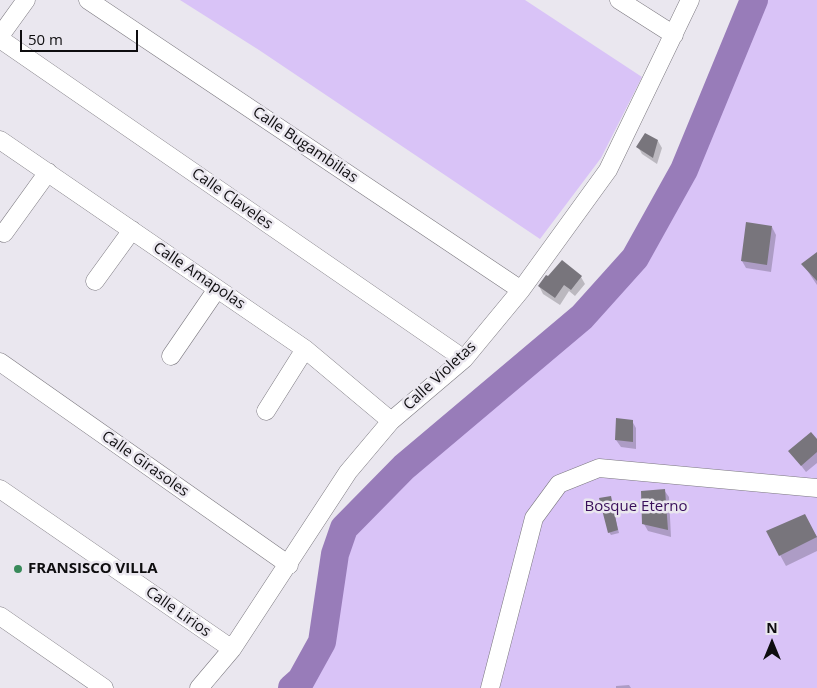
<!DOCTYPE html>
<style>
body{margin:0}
#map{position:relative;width:817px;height:688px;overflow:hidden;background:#eae7ef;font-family:"Open Sans",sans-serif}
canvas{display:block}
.north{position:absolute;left:747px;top:618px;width:50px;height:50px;-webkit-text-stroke:4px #eae7ef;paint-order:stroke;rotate:0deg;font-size:14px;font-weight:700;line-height:20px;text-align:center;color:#0e0d0f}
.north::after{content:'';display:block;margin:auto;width:18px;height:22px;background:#0e0d0f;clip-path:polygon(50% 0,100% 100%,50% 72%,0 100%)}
.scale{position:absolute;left:20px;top:30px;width:118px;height:22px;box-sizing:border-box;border:2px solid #0e0d0f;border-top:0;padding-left:6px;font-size:15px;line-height:18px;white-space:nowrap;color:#0e0d0f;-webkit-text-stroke:4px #eae7ef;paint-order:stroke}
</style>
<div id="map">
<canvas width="817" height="688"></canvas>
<div class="north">N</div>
<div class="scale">50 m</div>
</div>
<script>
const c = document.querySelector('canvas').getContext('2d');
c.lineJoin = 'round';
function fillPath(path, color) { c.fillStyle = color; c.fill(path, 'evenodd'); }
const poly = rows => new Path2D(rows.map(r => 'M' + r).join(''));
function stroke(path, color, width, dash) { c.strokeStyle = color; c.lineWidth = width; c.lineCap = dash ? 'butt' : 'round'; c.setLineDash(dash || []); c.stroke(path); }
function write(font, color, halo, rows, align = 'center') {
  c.font = font + ' "Open Sans",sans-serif'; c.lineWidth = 5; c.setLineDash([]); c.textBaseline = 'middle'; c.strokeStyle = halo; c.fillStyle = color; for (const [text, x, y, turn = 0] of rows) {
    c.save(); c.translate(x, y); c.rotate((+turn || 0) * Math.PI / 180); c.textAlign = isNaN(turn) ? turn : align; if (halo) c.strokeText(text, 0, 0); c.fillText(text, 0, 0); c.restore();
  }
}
const green = poly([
 [180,0,525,0,642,77,601,158,540,239,259,50],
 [754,0,817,0,817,688,292,688,301,680,322,642,335,554,344,528,404,467,582,317,635,258,684,170]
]);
const shadow = poly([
 [658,141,662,148,657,164,642,154,638,147],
 [772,227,776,235,771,272,746,268,742,261],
 [817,253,817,285,803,264],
 [562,262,581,277,585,284,575,296,569,291,560,305,543,294,539,286],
 [632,421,636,428,636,449,621,447,616,440],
 [817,441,817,463,806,472,790,451],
 [664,490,669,497,671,537,648,531,644,524],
 [610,497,619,533,611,535,609,532],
 [804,516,817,537,817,551,786,566,780,555],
 [629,685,631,688,616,688,616,686]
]);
const river = poly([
 [292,688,301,680,322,642,335,554,344,528,404,467,582,317,635,258,684,170,754,0]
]);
const building = poly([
 [645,133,658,140,653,158,636,147],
 [746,222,772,226,767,265,741,261],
 [817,252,817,281,801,264],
 [562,260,582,276,571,290,564,285,555,298,538,286,546,275,548,276],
 [616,418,633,420,633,442,615,440],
 [811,432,817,439,817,452,801,466,788,451],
 [665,489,668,530,642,524,641,491],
 [611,496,618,530,608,533,599,498],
 [805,514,817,537,779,556,766,531]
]);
const street = poly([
 [88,0,521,290],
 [619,0,674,35],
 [0,36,26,0],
 [0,39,464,359],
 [0,140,305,349,391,421],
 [4,233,48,172],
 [95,281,132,230],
 [171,356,217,289],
 [0,362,289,565],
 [266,411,305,349],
 [0,489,232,649],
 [0,616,104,688],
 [199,688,232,649,348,472,391,421,464,359,521,290,608,170,690,0],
 [490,688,534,518,559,484,599,468,817,488]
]);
const markers = [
 [18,569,5,"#398a5a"]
];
const streetNames = [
 ["Calle Bugambilias",305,145,34],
 ["Calle Claveles",232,199,35],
 ["Calle Amapolas",199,276,34],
 ["Calle Violetas",440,376,-43],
 ["Calle Girasoles",145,464,35],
 ["Calle Lirios",178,612,35]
];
const parkNames = [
 ["Bosque Eterno",636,507]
];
const poiNames = [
 ["FRANSISCO VILLA",28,569]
];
fillPath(green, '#d9c3f7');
fillPath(shadow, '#0003');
stroke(river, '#987cb9', 28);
fillPath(building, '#78757c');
stroke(street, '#7b787f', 19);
stroke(street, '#fff', 18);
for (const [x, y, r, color] of markers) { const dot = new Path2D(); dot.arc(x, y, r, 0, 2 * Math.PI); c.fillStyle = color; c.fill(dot); stroke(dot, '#eae7ef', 2); }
write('15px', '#0e0d0f', '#eae7ef', streetNames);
write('15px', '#390f5a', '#eae7ef', parkNames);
write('bold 15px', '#0e0d0f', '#eae7ef', poiNames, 'left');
</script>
